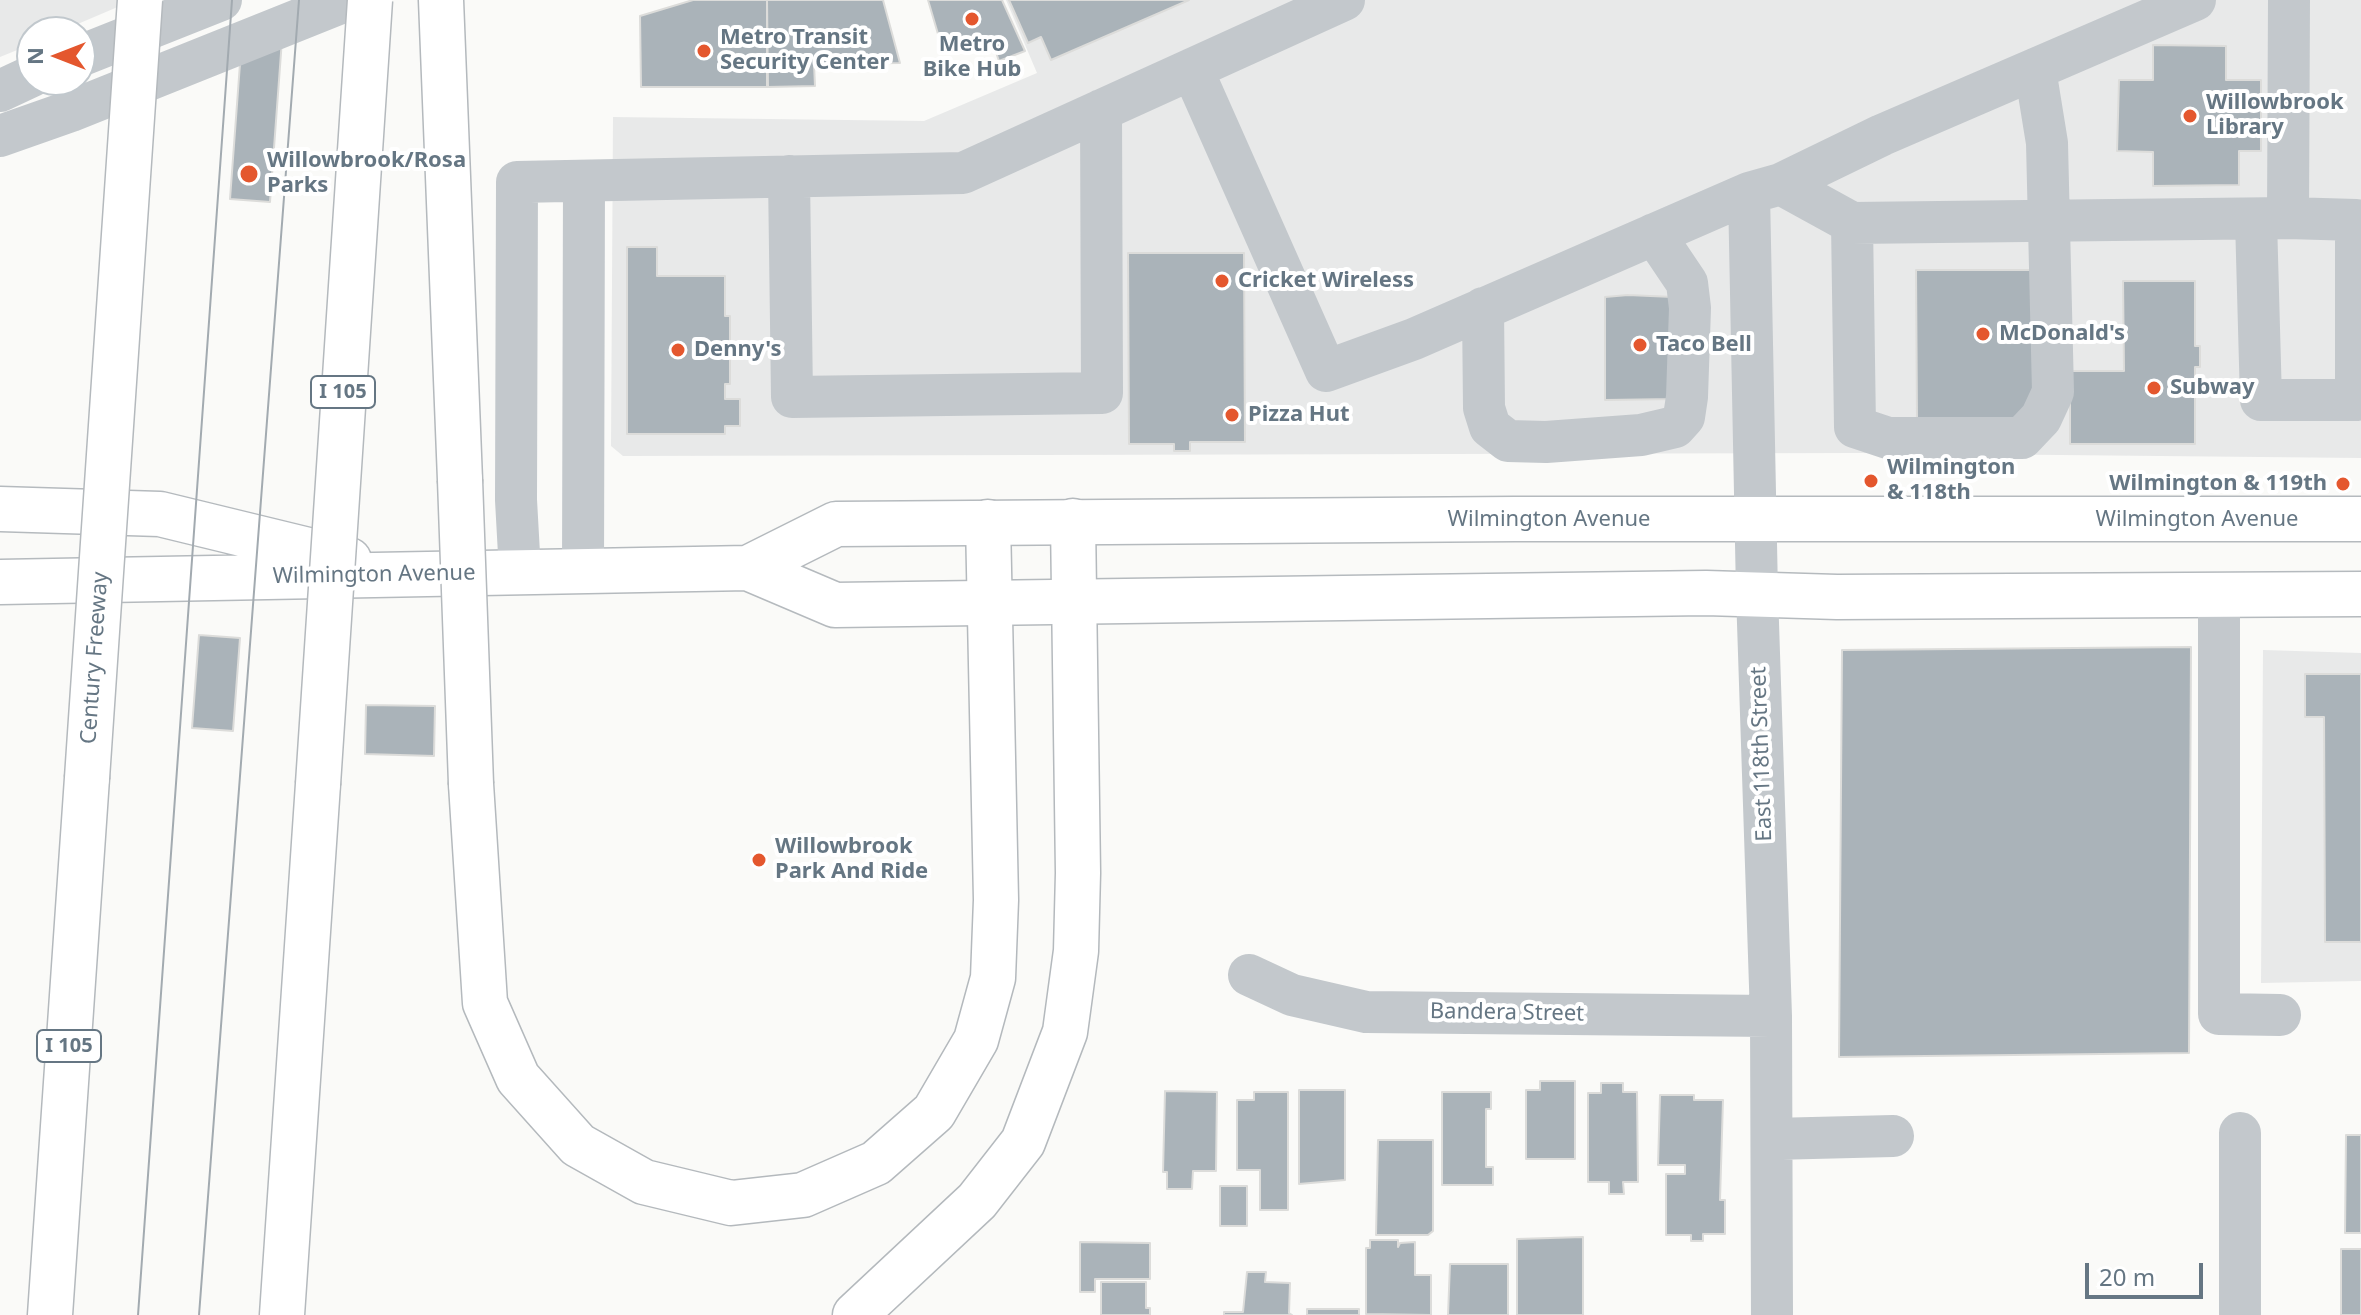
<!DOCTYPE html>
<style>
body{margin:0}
#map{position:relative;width:2361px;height:1315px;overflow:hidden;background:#fafaf8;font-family:"Noto Sans",sans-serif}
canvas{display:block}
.north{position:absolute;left:16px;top:16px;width:80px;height:80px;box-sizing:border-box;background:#fff;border:2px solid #c1c8cd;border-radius:50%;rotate:270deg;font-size:22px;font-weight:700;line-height:32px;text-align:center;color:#657683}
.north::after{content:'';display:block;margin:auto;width:28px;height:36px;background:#e4572e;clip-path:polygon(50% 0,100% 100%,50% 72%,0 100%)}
.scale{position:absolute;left:2085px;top:1263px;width:118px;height:36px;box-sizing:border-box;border:4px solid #657683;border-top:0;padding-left:10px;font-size:24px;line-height:28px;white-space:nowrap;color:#657683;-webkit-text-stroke:6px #fff;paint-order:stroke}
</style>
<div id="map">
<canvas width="2361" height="1315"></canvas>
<div class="north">N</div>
<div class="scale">20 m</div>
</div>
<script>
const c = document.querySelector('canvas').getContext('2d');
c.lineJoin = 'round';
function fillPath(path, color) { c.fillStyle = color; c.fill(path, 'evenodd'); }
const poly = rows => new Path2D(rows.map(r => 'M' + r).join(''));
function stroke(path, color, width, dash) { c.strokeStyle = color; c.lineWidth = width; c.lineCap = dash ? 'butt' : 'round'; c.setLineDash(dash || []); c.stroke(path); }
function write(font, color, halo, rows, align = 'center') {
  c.font = font + ' "Noto Sans",sans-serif'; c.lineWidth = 8; c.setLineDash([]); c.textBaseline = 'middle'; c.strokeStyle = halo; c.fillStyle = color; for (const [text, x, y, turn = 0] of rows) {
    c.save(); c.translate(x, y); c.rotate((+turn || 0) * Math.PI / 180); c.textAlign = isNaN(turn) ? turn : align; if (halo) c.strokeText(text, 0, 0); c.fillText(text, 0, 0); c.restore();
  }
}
const built = poly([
 [0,0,134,0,59,32,32,32,32,44,0,57],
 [1006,0,2361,0,2361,458,1859,453,623,456,611,446,613,117,924,121,1037,73],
 [2263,650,2361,653,2361,981,2261,983]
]);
const building = poly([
 [693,0,767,0,767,87,641,87,640,16,693,0],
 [767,0,883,0,900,63,814,64,815,86,768,87,767,0],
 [928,0,1002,0,1025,51,999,61,991,38,943,51,928,0],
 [1009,0,1189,0,1051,60,1041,37,1028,43,1009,0],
 [243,23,283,26,270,202,230,199,243,23],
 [2153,45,2226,46,2226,80,2261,80,2261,151,2239,151,2239,185,2153,186,2153,152,2117,151,2119,80,2153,80,2153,45],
 [627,247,657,247,657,276,725,276,725,316,730,316,730,384,725,384,725,399,740,399,740,426,725,426,725,434,627,434,627,247],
 [1128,253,1244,253,1245,442,1190,442,1190,451,1174,451,1174,444,1129,444,1128,253],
 [1916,270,2034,270,2034,421,1917,421,1916,270],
 [2123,281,2195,281,2195,346,2200,346,2200,367,2195,367,2195,444,2070,444,2070,371,2124,371,2123,281],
 [1628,295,1673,297,1674,399,1605,400,1605,297,1628,295],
 [199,635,240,638,233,731,192,728,199,635],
 [2191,647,2189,1053,1839,1057,1842,650,2191,647],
 [2305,674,2361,674,2361,942,2325,942,2324,717,2305,717,2305,674],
 [366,705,435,706,434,756,365,754,366,705],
 [1540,1081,1575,1081,1575,1159,1526,1159,1526,1090,1540,1090,1540,1081],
 [1601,1083,1623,1083,1623,1092,1637,1092,1638,1182,1623,1182,1624,1194,1609,1194,1609,1182,1588,1182,1588,1093,1601,1093,1601,1083],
 [1299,1090,1345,1090,1345,1180,1299,1184,1299,1090],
 [1165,1091,1217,1092,1216,1171,1193,1171,1192,1189,1167,1189,1167,1172,1163,1172,1165,1091],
 [1254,1092,1288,1092,1288,1210,1260,1210,1260,1170,1237,1170,1237,1100,1254,1100,1254,1092],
 [1442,1092,1491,1092,1491,1109,1486,1109,1486,1167,1493,1167,1493,1185,1442,1185,1442,1092],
 [1660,1095,1694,1095,1694,1100,1723,1100,1720,1200,1725,1200,1725,1234,1703,1234,1703,1241,1691,1241,1691,1235,1666,1235,1666,1174,1685,1174,1685,1165,1658,1165,1660,1095],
 [2346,1135,2361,1135,2361,1233,2345,1233,2346,1135],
 [1378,1140,1433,1140,1433,1231,1428,1235,1376,1235,1378,1140],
 [1220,1186,1247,1186,1247,1226,1220,1226,1220,1186],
 [1583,1237,1583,1315,1517,1315,1517,1239,1583,1237],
 [1370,1240,1398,1240,1398,1247,1400,1243,1415,1242,1415,1275,1431,1275,1431,1315,1366,1314,1366,1248,1370,1248,1370,1240],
 [1080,1242,1150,1243,1150,1279,1095,1279,1095,1292,1080,1292,1080,1242],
 [2341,1249,2361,1249,2361,1315,2341,1315,2341,1249],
 [1450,1264,1508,1264,1508,1315,1448,1315,1450,1264],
 [1247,1272,1266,1272,1265,1282,1290,1283,1289,1313,1292,1315,1224,1315,1224,1312,1243,1312,1247,1272],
 [1101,1282,1146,1282,1146,1308,1150,1308,1150,1315,1101,1315,1101,1282],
 [1307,1309,1359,1309,1359,1315,1307,1315,1307,1309]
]);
const minor = poly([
 [80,56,221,0],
 [1192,69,1326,371,1414,339,1749,193,1781,184,1882,135,2195,0],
 [0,91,32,76],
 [0,136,71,111,348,0],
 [789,176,792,397,1102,393,1101,110],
 [1781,184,1852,223,2288,218,2356,220,2356,400,2261,400,2256,220],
 [1749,193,1757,593,1771,1016,1772,1315],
 [2288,218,2289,0],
 [1852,223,1855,427,1888,438,2022,438,2041,418,2053,392,2047,143,2035,69],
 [1483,308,1484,408,1490,427,1508,441,1546,442,1641,435,1675,427,1684,417,1687,397,1690,308,1687,283,1654,234],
 [583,571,584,181],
 [520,572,516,500,517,182,963,173,1344,0],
 [2219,595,2219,1014,2280,1015],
 [1249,975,1292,995,1366,1012,1771,1016],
 [2240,1133,2240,1315],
 [1772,1139,1893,1136]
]);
const major = poly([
 [0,509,160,514,349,560],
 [748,568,836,524,1515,519,2361,519],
 [0,582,748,568,835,605,1706,593,1837,597,2361,594]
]);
const highway = poly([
 [441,0,460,480],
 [471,784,485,1003,518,1078,578,1145,644,1182,731,1203,803,1195,876,1163,934,1112,976,1040,993,978,996,900,988,522],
 [50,1315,87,778],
 [282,1315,318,784],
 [855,1315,977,1201,1023,1142,1065,1032,1076,951,1078,873,1073,521]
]);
const tram = poly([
 [138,1315,232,0],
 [199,1315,299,0]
]);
const highwayBridge = poly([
 [460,480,471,784],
 [87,778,140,0],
 [318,784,370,0]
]);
const markers = [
 [972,19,8,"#e4572e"],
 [704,51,8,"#e4572e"],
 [2190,116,8,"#e4572e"],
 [249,174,10,"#e4572e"],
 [1222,281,8,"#e4572e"],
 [1983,334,8,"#e4572e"],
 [1640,345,8,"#e4572e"],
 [678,350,8,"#e4572e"],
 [2154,388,8,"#e4572e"],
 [1232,415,8,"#e4572e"],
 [1871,481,8,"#e4572e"],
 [2343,484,8,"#e4572e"],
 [759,860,8,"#e4572e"]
];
const shields = [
 [343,392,64],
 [69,1046,64]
];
const shieldNames = [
 ["I 105",343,392],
 ["I 105",69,1046]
];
const poiNames = [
 ["Metro Transit",720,38],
 ["Security Center",720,63],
 ["Metro",972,45,"center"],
 ["Bike Hub",972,70,"center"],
 ["Willowbrook",2206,103],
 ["Library",2206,128],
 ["Willowbrook/Rosa",267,161],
 ["Parks",267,186],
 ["Cricket Wireless",1238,281],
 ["McDonald's",1999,334],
 ["Taco Bell",1656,345],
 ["Denny's",694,350],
 ["Subway",2170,388],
 ["Pizza Hut",1248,415],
 ["Wilmington",1887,468],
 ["& 118th",1887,493],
 ["Wilmington & 119th",2327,484,"right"],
 ["Willowbrook",775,847],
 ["Park And Ride",775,872]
];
const streetNames = [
 ["Wilmington Avenue",1549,520],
 ["Wilmington Avenue",2197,520],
 ["Wilmington Avenue",374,575,-1],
 ["Century Freeway",95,658,-86],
 ["East 118th Street",1762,754,-92],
 ["Bandera Street",1507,1013,1]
];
fillPath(built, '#e8e9e9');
fillPath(building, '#aab3b9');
stroke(building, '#dcdcda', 2);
stroke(major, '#b5babe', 47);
stroke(highway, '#b4b9bd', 47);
stroke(minor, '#c3c8cc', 42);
stroke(major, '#fff', 44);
stroke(highway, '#fff', 44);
stroke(tram, '#a2aab0', 2);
stroke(highwayBridge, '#b4b9bd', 47, []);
stroke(highwayBridge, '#fff', 44);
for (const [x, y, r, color] of markers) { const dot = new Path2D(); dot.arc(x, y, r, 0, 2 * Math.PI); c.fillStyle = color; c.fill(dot); stroke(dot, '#fff', 3); }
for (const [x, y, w] of shields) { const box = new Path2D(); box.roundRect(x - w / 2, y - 16, w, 32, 6); c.fillStyle = '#fff'; c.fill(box); stroke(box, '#657683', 2); }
write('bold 20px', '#657683', null, shieldNames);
write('bold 22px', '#657683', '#fff', poiNames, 'left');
write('22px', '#657683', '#fff', streetNames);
</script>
